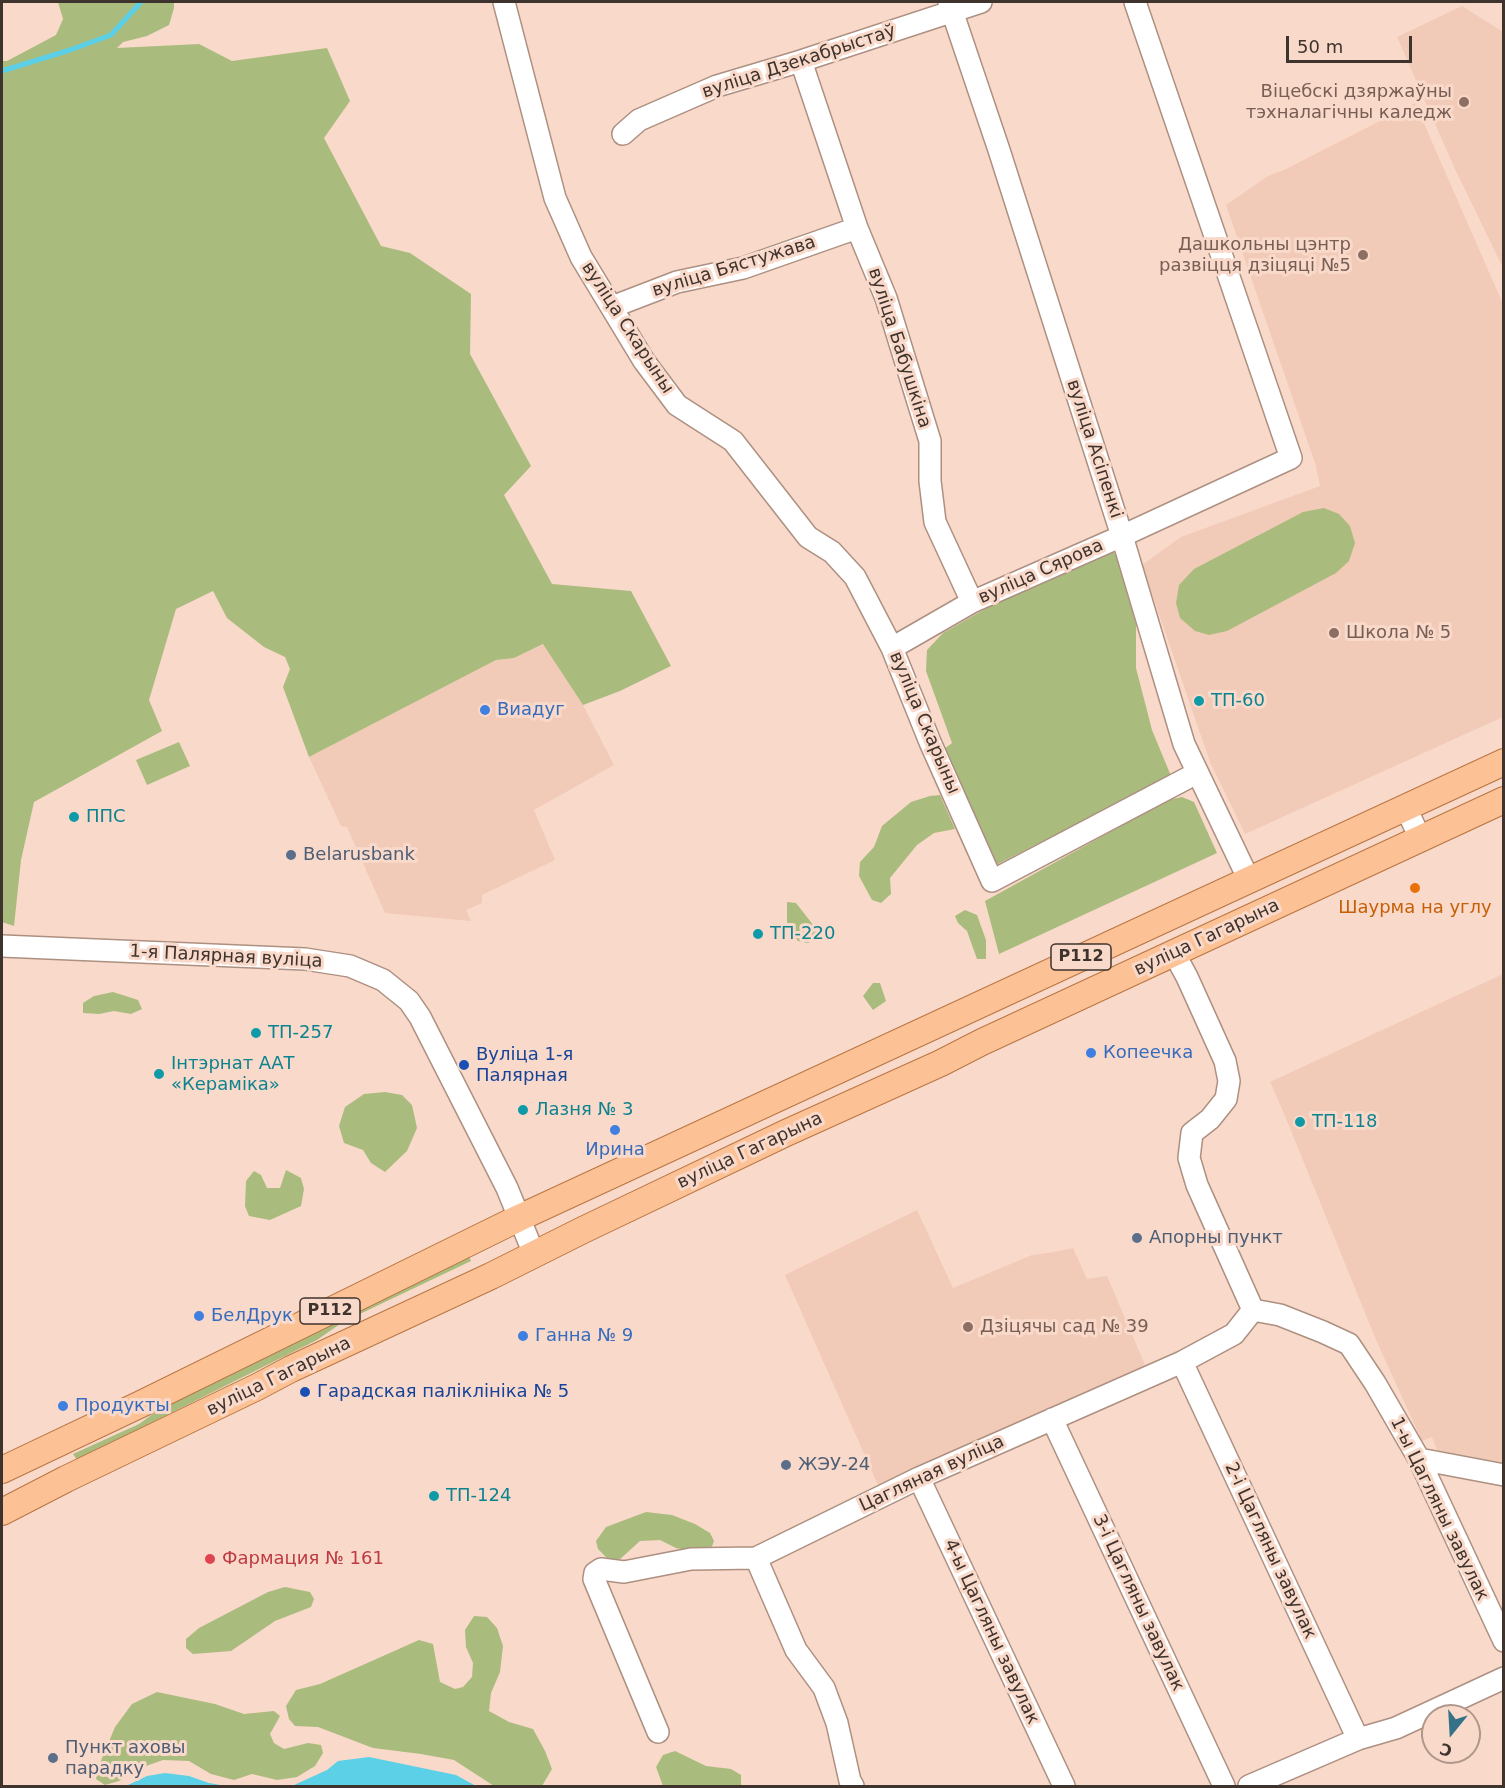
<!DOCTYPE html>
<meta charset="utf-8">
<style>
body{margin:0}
#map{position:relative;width:1505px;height:1788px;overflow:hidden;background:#f9d9ca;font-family:"DejaVu Sans",sans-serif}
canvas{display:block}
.frame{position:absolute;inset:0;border:3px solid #3f332d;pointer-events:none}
.north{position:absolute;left:1421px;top:1704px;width:60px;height:60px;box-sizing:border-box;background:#f9d9ca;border:2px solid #af978b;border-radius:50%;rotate:198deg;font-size:16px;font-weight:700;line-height:24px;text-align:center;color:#3f332d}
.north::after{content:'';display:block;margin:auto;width:21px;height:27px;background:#357288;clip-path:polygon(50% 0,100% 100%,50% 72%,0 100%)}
.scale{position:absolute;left:1286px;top:36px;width:126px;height:27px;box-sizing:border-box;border:3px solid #3f332d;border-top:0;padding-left:8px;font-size:18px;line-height:21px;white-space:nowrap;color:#3f332d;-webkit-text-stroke:4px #f9d9ca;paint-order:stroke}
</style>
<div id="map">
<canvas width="1505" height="1788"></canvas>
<div class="frame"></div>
<div class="north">С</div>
<div class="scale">50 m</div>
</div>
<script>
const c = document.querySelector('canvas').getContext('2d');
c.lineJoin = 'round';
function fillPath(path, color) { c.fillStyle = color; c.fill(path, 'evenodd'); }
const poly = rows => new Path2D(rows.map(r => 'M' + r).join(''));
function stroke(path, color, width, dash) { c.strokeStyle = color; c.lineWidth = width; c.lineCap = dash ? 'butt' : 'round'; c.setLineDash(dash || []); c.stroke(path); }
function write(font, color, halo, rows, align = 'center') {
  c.font = font + ' "DejaVu Sans",sans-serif'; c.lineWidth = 6; c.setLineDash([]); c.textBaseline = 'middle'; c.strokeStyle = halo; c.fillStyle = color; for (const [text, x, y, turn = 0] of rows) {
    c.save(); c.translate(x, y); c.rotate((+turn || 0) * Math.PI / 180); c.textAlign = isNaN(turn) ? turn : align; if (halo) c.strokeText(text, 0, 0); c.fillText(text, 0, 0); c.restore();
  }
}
const built = poly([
 [1462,6,1503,32,1503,268,1454,167,1397,37],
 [1415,103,1503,304,1503,717,1245,834,1210,762,1142,565,1181,537,1320,486,1316,466,1226,205,1268,176,1284,170],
 [544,644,583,705,614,765,534,810,555,860,482,895,482,903,466,910,471,921,385,913,347,827,341,826,309,757,496,660,514,658],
 [1503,974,1503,1465,1439,1455,1432,1437,1422,1441,1376,1340,1283,1111,1270,1082],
 [917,1210,953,1288,1032,1255,1048,1253,1073,1248,1087,1279,1107,1276,1145,1365,880,1490,785,1275]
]);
const green = poly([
 [58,2,174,2,174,8,169,25,147,36,123,42,117,48,199,44,232,61,327,48,350,101,324,138,381,246,410,253,471,294,470,354,531,466,504,495,552,584,631,591,671,666,620,691,583,705,543,644,514,658,496,660,309,757,283,687,290,669,285,657,264,647,227,618,213,591,176,609,149,700,162,731,34,802,21,860,14,926,2,922,2,61,7,61,56,35,63,19],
 [1324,508,1339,514,1350,526,1355,543,1349,561,1336,573,1227,631,1209,635,1195,631,1180,618,1176,603,1179,585,1194,569,1303,512],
 [1111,550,1116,555,1136,624,1136,668,1152,730,1171,776,996,865,944,749,952,743,926,671,927,650,943,633,1006,597],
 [179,742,190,766,147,785,136,760],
 [940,795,955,829,934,833,917,845,890,878,891,894,881,903,872,900,859,876,860,862,874,847,882,826,911,802,930,796],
 [1182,797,1194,802,1217,853,999,954,985,901,1168,800],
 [787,902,796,903,814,926,820,937,808,943,798,941,787,926],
 [965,910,977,915,986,940,986,959,977,959,967,931,958,923,955,916],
 [873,983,880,983,886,1001,873,1010,863,996],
 [113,992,138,1000,142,1009,131,1014,114,1011,99,1014,83,1013,83,1003,94,996],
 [385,1092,402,1095,412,1105,417,1128,407,1151,385,1172,371,1163,363,1150,344,1143,339,1126,345,1107,364,1094],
 [286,1170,301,1178,304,1189,301,1206,270,1220,249,1216,245,1206,246,1181,254,1171,261,1175,267,1188,280,1188],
 [468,1254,471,1261,343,1322,317,1340,77,1460,73,1454,139,1424,172,1400],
 [646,1512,672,1515,695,1524,710,1533,714,1541,711,1549,703,1553,676,1548,660,1540,640,1541,619,1560,608,1559,598,1549,596,1541,606,1527],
 [285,1587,310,1592,314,1599,311,1607,275,1621,231,1651,193,1654,186,1648,186,1639,199,1628,268,1592],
 [474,1616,487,1617,497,1628,503,1646,500,1672,491,1693,489,1711,509,1722,533,1729,545,1751,552,1769,542,1786,494,1786,454,1760,421,1754,373,1748,318,1727,295,1726,289,1719,286,1706,296,1690,320,1684,419,1640,433,1644,440,1682,455,1689,463,1687,472,1677,473,1663,466,1647,465,1630],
 [157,1692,215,1704,244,1714,274,1711,280,1716,270,1734,274,1743,284,1749,308,1743,321,1745,323,1753,315,1766,297,1777,277,1780,252,1774,234,1780,211,1774,189,1761,163,1760,140,1768,119,1781,105,1785,96,1779,100,1763,115,1727,132,1704],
 [675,1751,706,1766,731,1769,741,1775,741,1786,663,1786,656,1767,663,1755]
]);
const water = poly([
 [369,1757,456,1775,476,1786,292,1786,327,1770,338,1761],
 [165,1773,189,1776,209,1783,226,1786,126,1786,147,1776]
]);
const stream = poly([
 [2,71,70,50,111,35,141,2]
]);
const minor = poly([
 [504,2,555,198,581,257,644,361,677,405,733,441,808,537,832,552,855,577,892,648,930,742,992,881,1197,773],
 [949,2,999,150,1122,536,1184,744,1249,880],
 [801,61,857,228,886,298,930,441,930,481,935,522,972,602],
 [623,134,639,120,717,86,801,61,981,2],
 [612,307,677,282,743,268,857,228],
 [892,648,972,602,1122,536,1291,458,1135,2],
 [1406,808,1420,838],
 [2,946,305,959,350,966,383,980,409,1001,420,1017,507,1188,534,1254],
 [1174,953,1187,977,1225,1061,1229,1081,1226,1099,1210,1119,1192,1133,1189,1158,1197,1185,1253,1310,1280,1315,1323,1332,1349,1344,1375,1383,1419,1459,1504,1641],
 [1182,1362,1358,1739],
 [1052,1419,1224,1786],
 [1419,1459,1504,1475],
 [919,1478,1064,1786],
 [756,1558,796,1650,824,1688,837,1723,850,1781,853,1786],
 [658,1732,594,1579,595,1573,601,1569,624,1572,691,1559,756,1558,919,1478,1182,1362,1234,1334,1253,1310],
 [1249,1786,1358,1739,1396,1728,1504,1678]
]);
const major = poly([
 [2,1470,141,1404,519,1218,1504,762],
 [2,1512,66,1479,257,1387,291,1369,491,1276,583,1230,786,1133,941,1063,982,1042,1504,800]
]);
const markers = [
 [1464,102,6,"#8d6e63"],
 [1363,255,6,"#8d6e63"],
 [1334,633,6,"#8d6e63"],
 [1199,701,6,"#0f9aa8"],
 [485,710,6,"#3f7fe0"],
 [74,817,6,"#0f9aa8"],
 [291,855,6,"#5c6f8a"],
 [1415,888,6,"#e8710a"],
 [758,934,6,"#0f9aa8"],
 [256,1033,6,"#0f9aa8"],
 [1091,1053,6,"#3f7fe0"],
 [464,1065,6,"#1a4fb4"],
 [159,1074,6,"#0f9aa8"],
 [523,1110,6,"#0f9aa8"],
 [1300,1122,6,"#0f9aa8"],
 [615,1130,6,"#3f7fe0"],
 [1137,1238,6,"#5c6f8a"],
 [199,1316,6,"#3f7fe0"],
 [968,1327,6,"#8d6e63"],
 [523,1336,6,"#3f7fe0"],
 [305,1392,6,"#1a4fb4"],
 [63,1406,6,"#3f7fe0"],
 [786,1465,6,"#5c6f8a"],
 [434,1496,6,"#0f9aa8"],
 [210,1559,6,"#e0444e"],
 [53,1758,6,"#5c6f8a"]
];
const shields = [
 [1081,957,60],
 [330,1311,60]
];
const shieldNames = [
 ["Р112",1081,957],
 ["Р112",330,1311]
];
const streetNames = [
 ["вуліца Дзекабрыстаў",799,62,-18],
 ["вуліца Бястужава",734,267,-17],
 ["вуліца Скарыны",627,328,57],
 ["вуліца Бабушкіна",899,348,72],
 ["вуліца Асіпенкі",1094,449,72],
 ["вуліца Сярова",1041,572,-24],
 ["вуліца Скарыны",924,723,67],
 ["вуліца Гагарына",1207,938,-25],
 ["1-я Палярная вуліца",226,957,3],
 ["вуліца Гагарына",750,1151,-25],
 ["вуліца Гагарына",279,1377,-26],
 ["Цагляная вуліца",932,1474,-25],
 ["1-ы Цагляны завулак",1439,1509,64],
 ["2-і Цагляны завулак",1270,1551,65],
 ["3-і Цагляны завулак",1138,1603,65],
 ["4-ы Цагляны завулак",991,1632,65]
];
const educationNames = [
 ["Віцебскі дзяржаўны",1452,92],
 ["тэхналагічны каледж",1452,113],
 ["Дашкольны цэнтр",1351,245],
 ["развіцця дзіцяці №5",1351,266],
 ["Школа № 5",1346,633,"left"],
 ["Дзіцячы сад № 39",980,1327,"left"]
];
const cultureNames = [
 ["ТП-60",1211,701],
 ["ППС",86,817],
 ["ТП-220",770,934],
 ["ТП-257",268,1033],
 ["Інтэрнат ААТ",171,1064],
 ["«Кераміка»",171,1085],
 ["Лазня № 3",535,1110],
 ["ТП-118",1312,1122],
 ["ТП-124",446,1496]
];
const shopNames = [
 ["Виадуг",497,710],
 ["Копеечка",1103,1053],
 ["Ирина",615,1150,"center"],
 ["БелДрук",211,1316],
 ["Ганна № 9",535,1336],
 ["Продукты",75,1406]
];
const serviceNames = [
 ["Belarusbank",303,855],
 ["Апорны пункт",1149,1238],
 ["ЖЭУ-24",798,1465],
 ["Пункт аховы",65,1748],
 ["парадку",65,1769]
];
const foodNames = [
 ["Шаурма на углу",1415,908]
];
const transitNames = [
 ["Вуліца 1-я",476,1055],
 ["Палярная",476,1076],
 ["Гарадская паліклініка № 5",317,1392]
];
const healthNames = [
 ["Фармация № 161",222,1559]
];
fillPath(built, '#f2cbb8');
fillPath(green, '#aabb7e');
fillPath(water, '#5cd0e7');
stroke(stream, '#5cd0e7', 5);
stroke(minor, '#ad9081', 24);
stroke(major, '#b97543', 28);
stroke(minor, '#fff', 21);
stroke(major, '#fcc295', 26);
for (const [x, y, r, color] of markers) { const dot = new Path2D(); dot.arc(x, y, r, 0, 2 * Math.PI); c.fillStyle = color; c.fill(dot); stroke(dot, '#f9d9ca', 2); }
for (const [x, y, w] of shields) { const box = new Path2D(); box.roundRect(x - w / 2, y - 13, w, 26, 4.5); c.fillStyle = '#f9d9ca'; c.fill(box); stroke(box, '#3f332d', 1.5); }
write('bold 16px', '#3f332d', null, shieldNames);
write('18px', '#3f332d', '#f9d9ca', streetNames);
write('18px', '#785e54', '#f9d9ca', educationNames, 'right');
write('18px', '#0d838f', '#f9d9ca', cultureNames, 'left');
write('18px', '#366cbe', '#f9d9ca', shopNames, 'left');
write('18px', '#4e5e75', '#f9d9ca', serviceNames, 'left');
write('18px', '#c56008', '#f9d9ca', foodNames);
write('18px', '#164399', '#f9d9ca', transitNames, 'left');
write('18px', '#be3a42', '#f9d9ca', healthNames, 'left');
</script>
